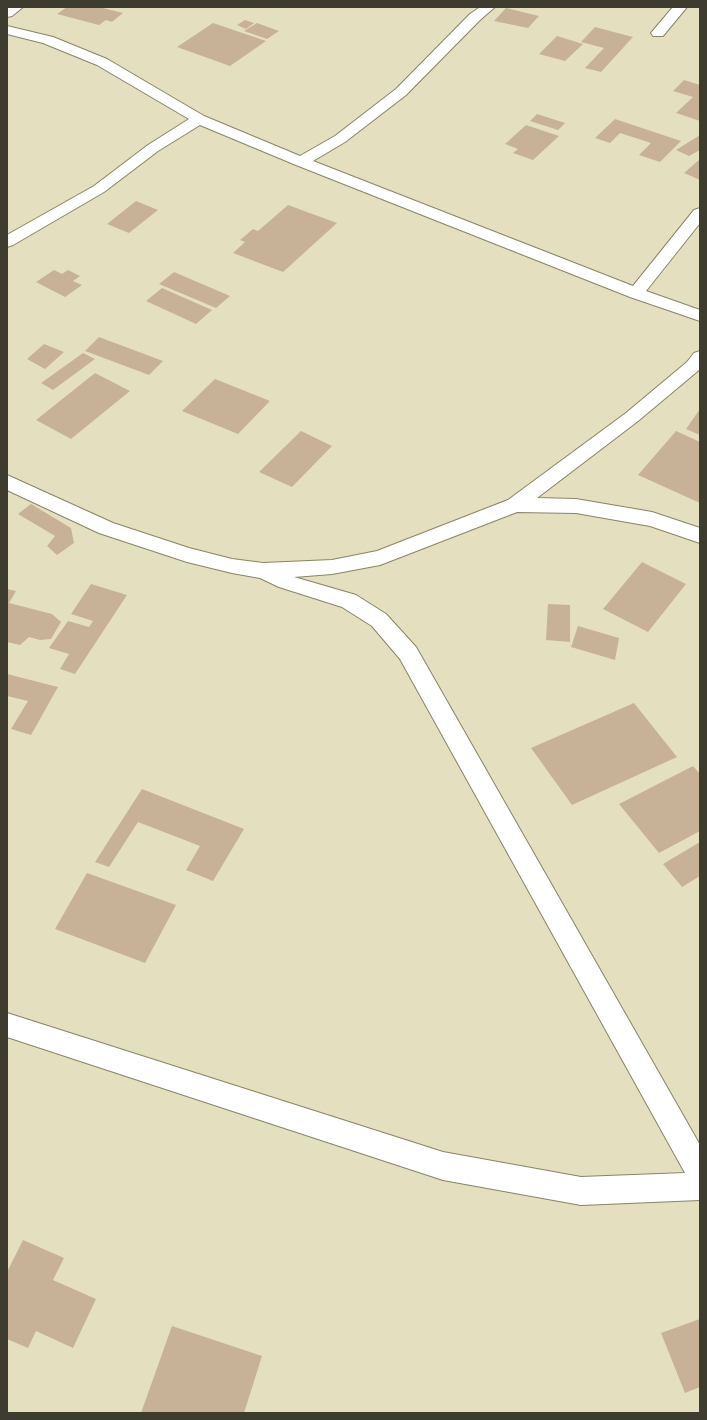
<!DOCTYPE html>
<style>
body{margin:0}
#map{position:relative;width:707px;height:1420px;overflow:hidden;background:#e4e0bf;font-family:"PT Sans",sans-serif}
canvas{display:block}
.frame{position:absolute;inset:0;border:8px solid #3d3c2f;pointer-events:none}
</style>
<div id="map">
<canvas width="707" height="1420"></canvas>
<div class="frame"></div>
</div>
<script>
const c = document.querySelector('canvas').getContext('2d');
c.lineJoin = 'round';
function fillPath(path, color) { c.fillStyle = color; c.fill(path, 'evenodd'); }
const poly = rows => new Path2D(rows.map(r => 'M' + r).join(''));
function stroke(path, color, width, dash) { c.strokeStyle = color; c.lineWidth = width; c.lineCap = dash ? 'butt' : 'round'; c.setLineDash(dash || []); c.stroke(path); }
const building = poly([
 [67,7,99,7,123,13,112,22,106,20,99,25,57,14],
 [506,8,539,16,528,28,494,21],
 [245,20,254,23,246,29,237,25],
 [213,23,266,41,230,66,177,47],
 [257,23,279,31,267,39,244,31],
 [595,27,633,37,601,72,585,68,604,48,581,42],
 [557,36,583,44,565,61,539,54],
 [684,80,700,85,700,121,676,113,693,97,673,91],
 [537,114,565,123,558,130,530,121],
 [615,119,681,141,660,162,639,155,651,143,620,133,610,143,595,138],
 [526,125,559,136,533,160,513,153,518,149,505,144],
 [700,135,700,150,689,156,676,150],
 [700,159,700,180,684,173],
 [136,201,158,210,129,233,107,224],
 [288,205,337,223,283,272,233,253,245,242,240,240,253,229,258,231],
 [54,270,62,274,68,270,80,276,73,281,82,285,65,297,36,282],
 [174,272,230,296,216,308,159,284],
 [162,288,212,310,196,324,146,301],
 [99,337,163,361,149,375,85,351],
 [44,344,64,352,45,369,27,359],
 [83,353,95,359,53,390,41,383],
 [95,373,130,391,71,439,36,420],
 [215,379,270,401,238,434,182,411],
 [700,409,700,435,686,429],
 [301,431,332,446,292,487,259,472],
 [676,431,700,442,700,503,638,475],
 [31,504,71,528,74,543,57,555,47,546,55,536,18,514],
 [642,562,686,584,648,632,603,609],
 [91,584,127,595,75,674,60,669,69,654,49,648,68,621,89,627,93,621,71,614],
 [7,589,16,591,9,603,52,614,61,622,51,639,40,640,29,637,20,645,7,642],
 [548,604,570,605,570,642,546,640],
 [578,626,619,638,615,660,571,647],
 [7,674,58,687,31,735,11,729,28,701,7,696],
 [634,703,677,757,572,805,531,748],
 [693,766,700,774,700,831,659,853,619,804],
 [142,789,244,829,213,881,186,870,200,846,138,822,109,867,95,862],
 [700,842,700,876,682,887,663,864],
 [87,873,176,905,145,963,55,929],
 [23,1240,64,1258,53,1280,96,1299,73,1348,36,1331,28,1348,7,1339,7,1272],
 [700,1319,700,1387,685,1393,661,1333],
 [172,1326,262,1356,244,1413,141,1413]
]);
const minor = poly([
 [7,7,23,7,12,16,7,17,7,7],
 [480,7,495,7,480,20,406,95,345,142,313,161,633,286,694,210,700,208,700,223,646,291,700,310,700,321,630,297,296,165,200,125,158,151,104,192,13,245,7,247,7,235,94,186,148,145,189,119,97,65,43,43,7,34,7,26,53,37,107,59,204,116,300,156,335,136,396,89,470,14,480,7],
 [673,7,687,7,663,36,653,36,651,33,673,7],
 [700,351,699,370,638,421,537,498,576,499,652,512,700,528,700,543,650,526,576,513,517,512,380,565,332,574,294,577,356,595,386,614,416,647,700,1145,700,1200,581,1205,443,1180,7,1037,7,1013,443,1152,581,1177,685,1173,400,659,372,626,342,607,279,587,260,578,232,573,187,562,99,533,7,490,7,475,113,523,189,548,232,559,263,563,332,560,377,551,508,500,626,413,687,362,694,353,700,351]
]);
fillPath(building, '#c7b298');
stroke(minor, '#878466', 2);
fillPath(minor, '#fff');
</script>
